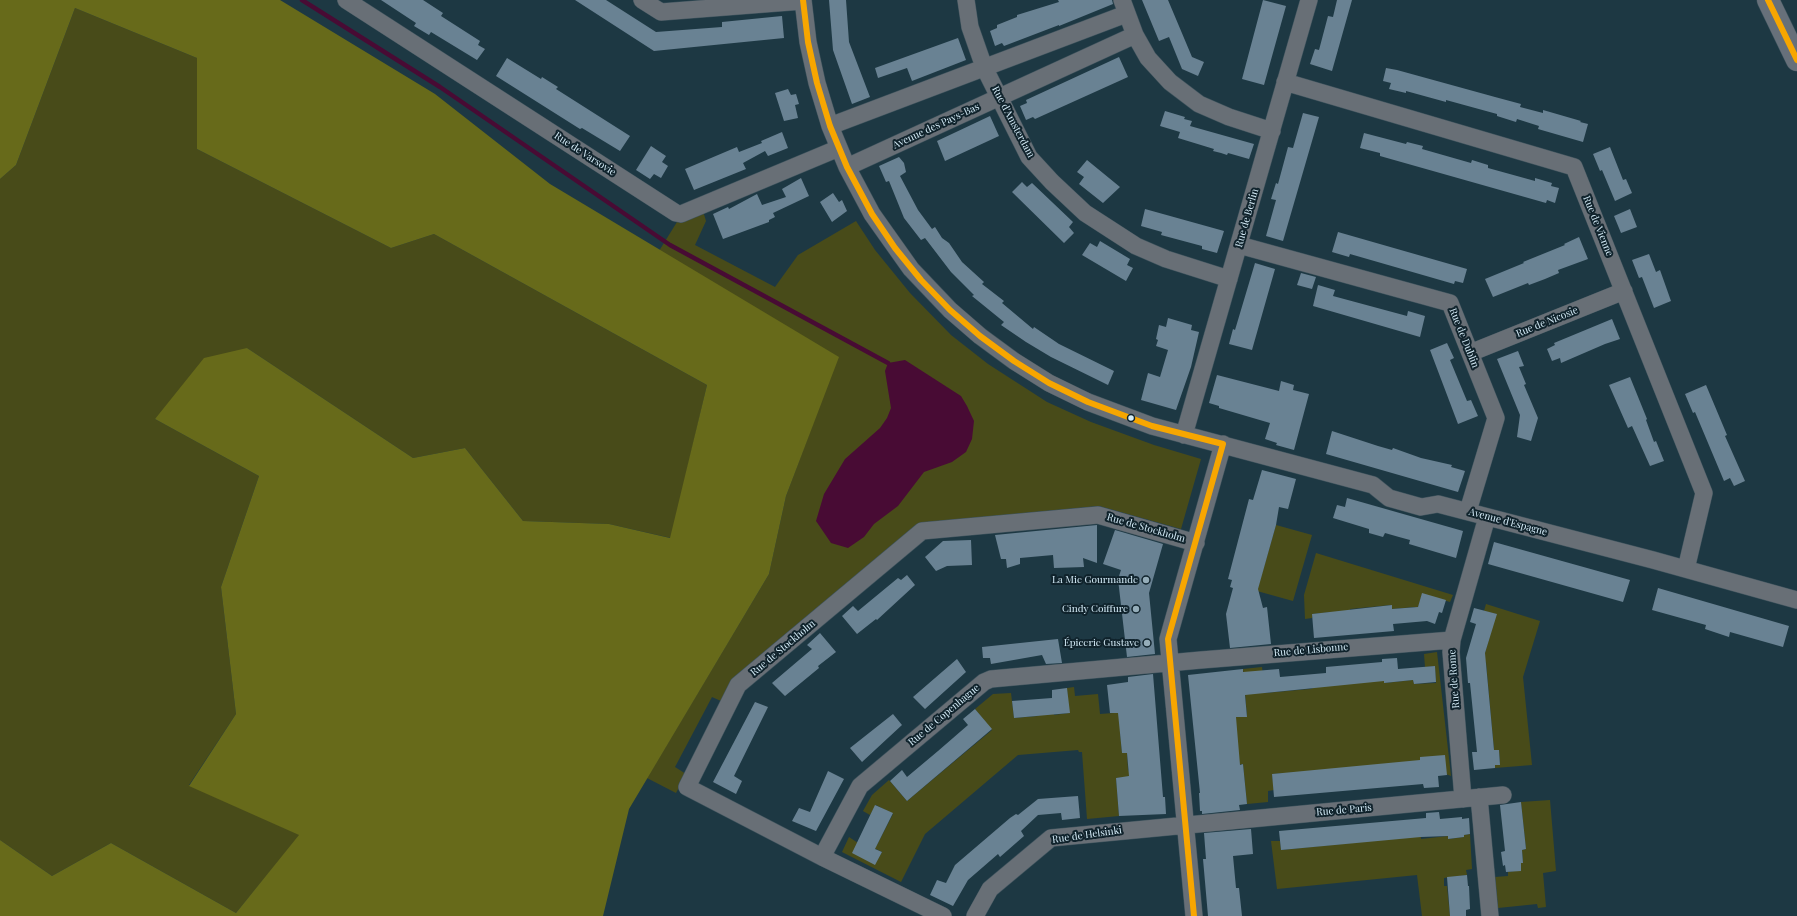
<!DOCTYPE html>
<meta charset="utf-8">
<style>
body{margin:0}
canvas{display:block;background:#1d3843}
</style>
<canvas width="1797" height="916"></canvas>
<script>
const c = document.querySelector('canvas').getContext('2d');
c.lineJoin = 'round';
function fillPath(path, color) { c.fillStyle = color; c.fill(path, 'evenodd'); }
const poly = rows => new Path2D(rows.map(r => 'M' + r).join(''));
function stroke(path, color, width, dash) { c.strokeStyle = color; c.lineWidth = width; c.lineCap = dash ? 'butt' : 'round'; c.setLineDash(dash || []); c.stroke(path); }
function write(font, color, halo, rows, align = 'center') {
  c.font = font + ' "Playfair Display",serif'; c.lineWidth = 4; c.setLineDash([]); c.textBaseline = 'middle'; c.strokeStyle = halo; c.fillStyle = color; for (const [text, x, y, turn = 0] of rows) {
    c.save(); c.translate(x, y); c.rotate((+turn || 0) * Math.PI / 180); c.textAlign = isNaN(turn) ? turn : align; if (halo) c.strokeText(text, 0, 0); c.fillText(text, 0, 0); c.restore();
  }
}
const green = poly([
 [75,8,197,58,197,149,391,248,434,234,707,385,671,538,609,524,523,521,465,448,413,458,247,348,155,419,259,476,221,587,236,714,189,785,300,835,236,913,111,843,52,876,0,840,0,179,16,165],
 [703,211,706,221,695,245,775,287,798,255,856,221,875,250,910,293,951,335,988,364,1047,402,1091,422,1154,445,1201,459,1181,529,1099,506,920,523,721,701,712,697,675,767,686,774,676,793,647,778,769,574,786,496,838,357,659,251,677,222],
 [1276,525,1312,535,1293,601,1257,591],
 [1316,553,1453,595,1450,602,1422,594,1417,611,1415,607,1392,609,1391,605,1350,609,1350,613,1332,612,1312,614,1312,618,1305,619,1304,595],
 [1486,604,1540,621,1523,677,1532,765,1495,768,1495,765,1500,765,1499,750,1494,750,1486,662,1483,660,1496,614,1484,611],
 [1437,652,1451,776,1421,764,1272,774,1274,790,1268,791,1268,802,1247,804,1243,764,1238,765,1230,703,1239,710,1239,717,1247,716,1243,669,1262,667,1265,693,1310,689,1383,668,1385,683,1413,680,1414,684,1436,683,1435,666,1425,667,1424,654],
 [1074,687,1075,696,1098,694,1100,714,1127,712,1120,732,1122,753,1127,753,1128,770,1135,776,1116,778,1119,816,1087,819,1082,752,1079,752,1078,750,1018,755,925,834,901,882,842,852,849,837,858,843,875,864,882,852,872,847,877,845,893,814,876,805,870,815,863,811,872,795,889,780,907,801,992,730,975,709,993,694,1011,693,1014,718,1038,716,1038,712,1054,710,1054,715,1069,713,1067,688],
 [1550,800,1556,871,1543,873,1546,907,1538,908,1537,904,1498,908,1495,877,1508,876,1508,872,1521,870,1521,863,1523,863,1522,850,1526,849,1521,802],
 [1470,834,1472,869,1466,870,1467,875,1444,878,1444,886,1447,886,1450,916,1422,916,1417,875,1277,889,1271,841,1280,841,1281,850,1421,836,1421,839,1448,836,1449,839,1464,837,1464,835]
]);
const forest = poly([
 [0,0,280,0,435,94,550,184,839,357,786,496,769,574,629,809,603,916,0,916,0,840,52,876,111,843,236,913,299,835,189,786,236,714,221,587,259,476,155,419,204,358,247,348,413,458,465,448,523,521,609,524,670,538,707,385,434,234,391,248,197,149,197,58,75,8,16,165,0,179]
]);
const water = poly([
 [905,360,961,396,967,406,974,421,972,439,966,452,952,462,924,472,898,506,874,524,864,537,848,548,831,543,816,521,824,494,845,459,880,428,887,418,891,408,885,371,888,363]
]);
const stream = poly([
 [302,0,440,87,670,245,888,363]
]);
const building = poly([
 [381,0,423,0,443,13,441,16,480,41,478,45,485,49,477,60,431,32,429,35,414,26,416,23],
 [575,0,606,0,656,32,722,27,722,22,782,16,784,38,654,51],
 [829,0,846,0,849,42,870,97,852,104,833,50],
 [1058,0,1112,0,1113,4,1059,26,1059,25,1004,46,1002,43,995,46,990,31,997,28,997,25,1017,17,1017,15,1059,2],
 [1142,0,1168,0,1192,57,1204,62,1198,76,1182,69,1169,37,1159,41],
 [1263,0,1286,6,1264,85,1242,79],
 [1337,0,1352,0,1332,71,1310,64,1315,49,1319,50,1328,16,1333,17],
 [958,38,966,60,912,81,907,68,878,78,875,68],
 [1119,57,1128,77,1035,119,1033,117,1026,120,1020,106,1027,103,1026,100],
 [507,58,541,79,542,77,558,87,556,89,630,136,620,151,582,128,580,129,496,76],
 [1386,68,1397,70,1495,97,1521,104,1520,107,1543,113,1543,110,1581,121,1580,122,1588,124,1583,142,1538,129,1539,126,1517,119,1516,122,1497,116,1497,114,1446,100,1446,102,1406,91,1406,93,1389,89,1391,83,1383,81],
 [788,89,791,95,796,94,799,104,795,105,798,118,784,121,775,93],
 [1165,111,1185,117,1184,119,1192,121,1190,126,1254,144,1249,159,1228,153,1227,155,1221,153,1213,151,1214,149,1178,138,1180,132,1160,126],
 [1303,113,1319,117,1283,241,1266,236,1276,200,1271,199,1276,183,1278,184,1288,147,1293,148],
 [990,116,999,136,945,161,937,141],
 [782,132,788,148,768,156,765,151,743,163,746,169,694,190,685,169,737,147,739,152,762,143,761,141],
 [1364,133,1406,144,1407,142,1423,146,1422,149,1471,163,1472,160,1488,165,1488,168,1535,181,1535,178,1552,183,1551,186,1559,188,1555,203,1547,200,1546,203,1380,156,1380,153,1360,148],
 [651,146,666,156,662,162,668,166,661,178,654,174,650,179,636,170],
 [1610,147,1623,180,1626,179,1632,193,1615,201,1602,170,1600,171,1593,154],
 [899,157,904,163,906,172,900,176,918,210,932,229,935,227,942,238,949,243,962,262,984,282,982,284,1004,301,1002,303,1033,329,1034,327,1059,344,1114,371,1108,385,1051,357,1026,342,1001,325,1004,322,972,296,974,295,951,272,925,238,921,240,904,218,889,181,886,182,879,166],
 [1087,160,1120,187,1103,203,1079,184,1084,177,1077,172],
 [801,178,809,196,773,213,775,217,769,220,769,222,723,239,713,214,728,207,729,209,757,194,762,205,786,197,782,189],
 [1022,182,1027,187,1032,183,1073,222,1069,227,1074,233,1064,243,1012,192],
 [833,193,839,202,842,200,847,211,832,222,820,202],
 [1145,209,1224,231,1217,253,1202,249,1202,246,1161,235,1162,232,1141,226],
 [1630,209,1637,227,1621,233,1614,216],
 [1338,232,1467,269,1463,283,1455,281,1454,284,1350,254,1349,257,1332,252],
 [1579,237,1588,259,1558,270,1559,273,1545,279,1529,285,1528,283,1493,297,1485,279,1524,263,1523,262,1565,245,1564,244],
 [1100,241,1130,259,1127,265,1133,268,1126,281,1082,255,1090,243,1097,247],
 [1649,254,1656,272,1660,270,1671,301,1654,308,1642,277,1639,278,1632,260],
 [1255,263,1275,269,1252,350,1229,344,1233,329,1235,330],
 [1301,273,1316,277,1312,289,1297,285],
 [1318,285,1335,290,1333,296,1407,316,1408,311,1425,316,1420,337,1313,306],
 [1168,318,1192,325,1191,330,1199,332,1191,367,1176,410,1141,400,1148,373,1160,377,1168,350,1156,346,1158,340,1156,339,1159,325,1166,327],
 [1612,319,1620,339,1605,344,1561,363,1560,358,1552,361,1547,349,1555,345,1554,343],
 [1447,343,1454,358,1450,360,1467,401,1471,400,1478,416,1458,424,1430,350],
 [1518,351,1524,366,1519,367,1526,384,1524,385,1538,418,1531,441,1517,437,1520,415,1497,359],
 [1217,375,1279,391,1281,381,1294,385,1293,390,1309,394,1294,450,1276,445,1277,443,1265,439,1270,423,1219,408,1219,406,1209,403],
 [1630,377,1647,419,1646,420,1654,442,1656,441,1664,461,1650,466,1632,426,1628,428,1609,385],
 [1706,385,1727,435,1725,436,1745,481,1734,486,1730,478,1724,481,1695,412,1693,413,1685,394],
 [1332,431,1378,446,1392,450,1393,448,1421,458,1452,465,1451,467,1465,471,1458,492,1326,454],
 [1262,470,1296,479,1288,509,1279,507,1276,525,1258,589,1263,608,1267,607,1271,644,1230,648,1226,614,1233,588,1230,587,1232,580,1228,579,1249,499,1253,500],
 [1347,498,1463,531,1456,558,1409,544,1410,540,1399,537,1385,533,1383,537,1369,533,1369,529,1333,518,1337,505,1345,507],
 [1097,525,1097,563,1083,558,1084,567,1054,568,1053,555,1020,558,1020,564,1007,568,1006,559,1001,559,995,535],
 [1115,530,1163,544,1149,593,1155,654,1127,657,1118,579,1121,570,1103,564],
 [971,540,972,565,947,566,936,571,925,557,943,541],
 [1494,542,1630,580,1623,602,1488,564],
 [907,575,915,585,877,620,876,619,857,634,842,616,853,606,858,611,898,578,901,580],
 [1658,588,1789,626,1783,647,1730,632,1729,637,1705,629,1706,625,1652,610],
 [1422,593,1446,600,1442,613,1439,612,1435,624,1427,621,1393,624,1394,631,1314,638,1312,614,1392,605,1392,609,1418,607],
 [1474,608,1497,614,1485,653,1494,750,1499,750,1500,765,1495,765,1495,768,1474,770,1472,752,1477,752,1470,683,1468,683,1466,658,1476,624,1470,622],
 [820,633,836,652,818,666,819,668,785,696,772,683,812,649,807,645],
 [1058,639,1062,663,1046,664,1042,655,991,664,990,658,983,658,982,647],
 [1397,658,1398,669,1435,666,1436,682,1414,684,1413,680,1384,683,1384,681,1245,695,1247,717,1236,717,1240,765,1243,764,1247,804,1239,805,1240,810,1202,814,1202,811,1200,811,1199,793,1200,793,1188,675,1243,669,1243,672,1279,669,1280,677,1326,673,1326,667,1382,662,1382,659],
 [957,659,966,672,925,709,913,697],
 [1153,674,1163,797,1165,797,1166,814,1119,816,1116,778,1129,776,1127,753,1122,753,1118,713,1110,713,1107,685,1128,682,1128,677],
 [1067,688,1070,713,1014,718,1012,701,1052,698,1052,690],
 [755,702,768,707,734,776,742,781,736,794,713,782],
 [975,709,992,729,907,801,890,781,902,770,907,777,938,751,968,725,963,719],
 [893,714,902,725,862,762,850,748],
 [1445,755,1447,775,1438,776,1439,787,1424,788,1423,784,1274,797,1272,774,1420,760,1420,757],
 [828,771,844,779,816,831,792,821,799,808,810,812],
 [1078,796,1080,818,1062,820,1061,813,1038,815,1021,831,1024,836,1000,857,998,854,968,880,953,906,930,895,937,880,946,883,955,865,1010,818,1016,814,1018,815,1038,799],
 [1521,802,1526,849,1522,850,1523,863,1521,863,1521,871,1506,872,1505,865,1503,866,1501,852,1505,851,1500,805],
 [875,805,893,813,875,849,882,852,875,865,852,853],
 [1439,812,1440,819,1462,817,1462,819,1469,818,1470,834,1464,835,1464,837,1448,839,1448,836,1421,837,1281,850,1279,831,1426,818,1426,813],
 [1251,829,1253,854,1233,856,1236,888,1239,888,1242,916,1208,916,1203,859,1206,859,1204,833],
 [1467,875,1468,886,1469,886,1470,909,1466,910,1466,916,1450,916,1447,877]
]);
const street = poly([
 [346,0,676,213,681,214,839,148],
 [642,0,661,12,803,1],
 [803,0,808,42,817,83,830,126,847,167,872,214,911,269,950,310,980,336,1014,361,1049,383,1088,402,1152,426,1373,485,1389,498,1421,507,1438,504,1653,560,1797,600],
 [966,0,970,27,984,67,1029,157,1052,182,1085,213,1136,246,1166,259,1229,279],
 [1122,0,1135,35,1148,58,1170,82,1199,104,1229,117,1272,131],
 [1285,82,1574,167,1704,493,1686,569],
 [830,126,1126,14],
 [847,167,1135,35],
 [1239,245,1450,303,1496,418,1468,511],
 [1470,353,1624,291],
 [1184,435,1309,0],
 [1479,797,1490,916],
 [1463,799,1451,652,1452,640,1487,517],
 [822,857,860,786,984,682,991,679,1201,660,1452,640],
 [943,916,822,857,687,787,738,685,922,531,1098,515,1196,543],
 [975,916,990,889,1051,838,1503,795],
 [1194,916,1168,639,1223,444]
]);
const secondary = poly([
 [1768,0,1797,60]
]);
const bus1 = poly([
 [803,0,808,42,817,83,830,126,847,167,872,214,895,248,921,280,950,310,980,336,1014,361,1049,383,1088,402,1152,426,1223,444],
 [1768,0,1797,60],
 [1194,916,1168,639,1223,444]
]);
const markers = [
 [1131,418,3.5,"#d5ecf8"],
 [1146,580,4,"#95adb9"],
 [1136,609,4,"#95adb9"],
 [1147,643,4,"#95adb9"]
];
const streetNames = [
 ["Rue d'Amsterdam",1013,122,62],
 ["Avenue des Pays-Bas",936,126,-25],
 ["Rue de Varsovie",585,154,33],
 ["Rue de Berlin",1247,218,-74],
 ["Rue de Vienne",1598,226,68],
 ["Rue de Nicosie",1547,322,-22],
 ["Rue de Dublin",1464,338,68],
 ["Avenue d'Espagne",1508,522,15],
 ["Rue de Stockholm",1146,528,16],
 ["Rue de Stockholm",783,648,-40],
 ["Rue de Lisbonne",1311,650,-5],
 ["Rue de Rome",1454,679,-94],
 ["Rue de Copenhague",944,715,-40],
 ["Rue de Paris",1344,810,-5],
 ["Rue de Helsinki",1087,835,-8]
];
const poiNames = [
 ["La Mie Gourmande",1138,580],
 ["Cindy Coiffure",1128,609],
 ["Épicerie Gustave",1139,643]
];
fillPath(green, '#484b19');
fillPath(forest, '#676a1a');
fillPath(water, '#480b34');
stroke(stream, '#480b34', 4.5);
fillPath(building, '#698293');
stroke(street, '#3e535d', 18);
stroke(secondary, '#3e535d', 23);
stroke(street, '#686f76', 17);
stroke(secondary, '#67707a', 22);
stroke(bus1, '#f7a600', 6);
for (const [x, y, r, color] of markers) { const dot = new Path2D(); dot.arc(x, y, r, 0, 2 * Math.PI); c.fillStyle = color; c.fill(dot); stroke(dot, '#10232c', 1.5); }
write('10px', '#d5ecf8', '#10232c', streetNames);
write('10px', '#d5ecf8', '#10232c', poiNames, 'right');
</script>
